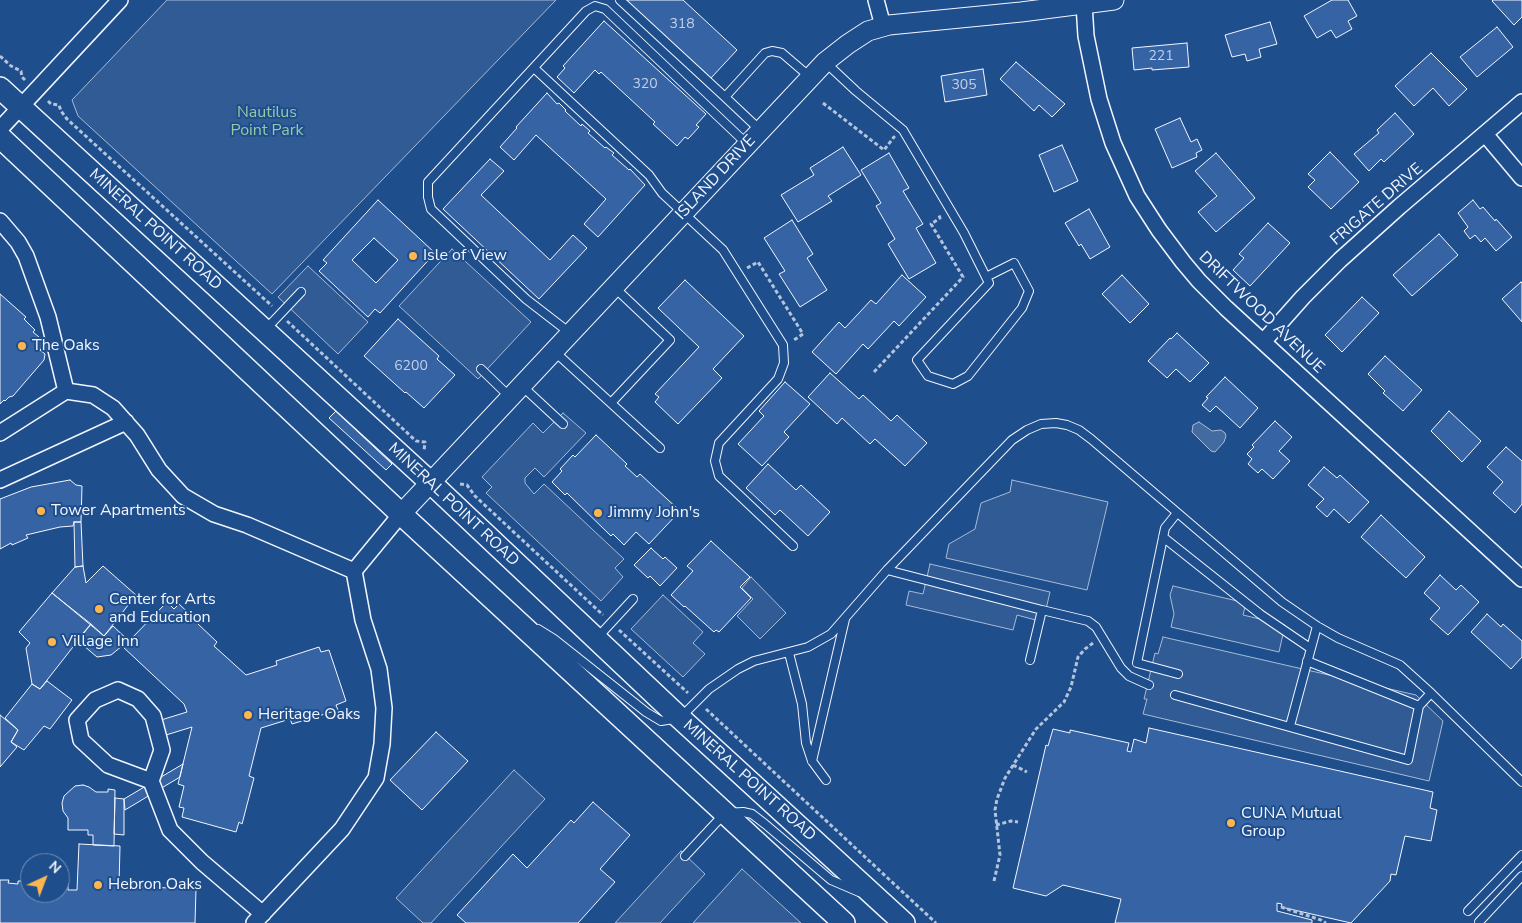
<!DOCTYPE html>
<style>
body{margin:0}
#map{position:relative;width:1522px;height:923px;overflow:hidden;background:#1f4e8c;font-family:"Nunito Sans",sans-serif}
canvas{display:block}
.north{position:absolute;left:20px;top:853px;width:50px;height:50px;box-sizing:border-box;background:#1f4e8c;border:1px solid #7391ba;border-radius:50%;rotate:43deg;font-size:14px;font-weight:700;line-height:20px;text-align:center;color:#f2f6ff}
.north::after{content:'';display:block;margin:auto;width:18px;height:22px;background:#ffb74d;clip-path:polygon(50% 0,100% 100%,50% 72%,0 100%)}
</style>
<div id="map">
<canvas width="1522" height="923"></canvas>
<div class="north">N</div>
</div>
<script>
const c = document.querySelector('canvas').getContext('2d');
c.lineJoin = 'round';
function fillPath(path, color) { c.fillStyle = color; c.fill(path, 'evenodd'); }
const poly = rows => new Path2D(rows.map(r => 'M' + r).join(''));
function stroke(path, color, width, dash) { c.strokeStyle = color; c.lineWidth = width; c.lineCap = dash ? 'butt' : 'round'; c.setLineDash(dash || []); c.stroke(path); }
function write(font, color, halo, rows, align = 'center') {
  c.font = font + ' "Nunito Sans",sans-serif'; c.lineWidth = 4; c.setLineDash([]); c.textBaseline = 'middle'; c.strokeStyle = halo; c.fillStyle = color; for (const [text, x, y, turn = 0] of rows) {
    c.save(); c.translate(x, y); c.rotate((+turn || 0) * Math.PI / 180); c.textAlign = isNaN(turn) ? turn : align; if (halo) c.strokeText(text, 0, 0); c.fillText(text, 0, 0); c.restore();
  }
}
const built = poly([
 [167,0,556,0,272,294,78,116,72,100,167,0],
 [452,249,531,322,478,379,399,306,452,249],
 [308,266,368,322,338,354,278,297,308,266],
 [563,413,586,433,544,477,535,468,525,478,525,483,534,494,544,484,624,559,615,568,623,577,601,601,486,493,492,487,482,477,533,423,543,433,563,413],
 [1012,480,1108,502,1087,590,946,558,949,544,975,529,981,503,1010,492,1012,480],
 [930,564,1050,592,1043,622,1017,615,1013,630,906,605,909,591,923,594,930,564],
 [751,577,786,613,760,639,737,616,753,599,742,588,751,577],
 [1173,586,1246,603,1243,615,1285,625,1279,652,1171,627,1174,614,1170,595,1173,586],
 [663,595,703,632,693,643,705,654,683,677,631,629,663,595],
 [1163,637,1416,695,1443,721,1429,781,1143,714,1147,699,1144,699,1155,653,1158,654,1163,637],
 [514,770,545,799,431,923,423,923,396,898,514,770],
 [681,851,705,874,660,923,615,923,681,851],
 [742,869,801,923,693,923,742,869]
]);
const water = poly([
 [1199,422,1212,431,1221,430,1225,433,1226,436,1224,442,1215,452,1211,451,1192,432,1193,425,1199,422]
]);
const building = poly([
 [626,0,683,0,737,50,711,78,626,0],
 [1332,0,1348,0,1357,16,1348,21,1352,29,1336,38,1331,30,1317,38,1304,16,1332,0],
 [1493,0,1522,0,1522,17,1514,25,1492,1,1493,0],
 [604,21,706,114,696,125,699,127,688,139,685,137,677,146,653,124,655,122,601,72,599,74,595,70,574,93,557,77,565,68,563,66,604,21],
 [1270,22,1277,44,1259,49,1261,57,1247,61,1245,54,1232,57,1225,35,1270,22],
 [1497,27,1513,47,1477,77,1460,57,1497,27],
 [1187,43,1189,67,1152,70,1152,68,1134,70,1132,48,1187,43],
 [1431,53,1467,89,1449,106,1433,88,1414,106,1395,86,1431,53],
 [1016,62,1065,104,1052,117,1039,105,1034,111,1000,79,1016,62],
 [983,69,987,95,945,102,941,76,983,69],
 [547,93,557,104,559,103,566,110,565,111,581,126,582,124,590,131,588,133,605,148,606,147,614,153,612,155,629,170,630,169,645,185,598,237,584,224,606,199,536,135,514,160,500,147,517,128,516,127,547,93],
 [1395,113,1414,134,1384,162,1381,159,1369,171,1354,154,1379,133,1377,130,1395,113],
 [1180,118,1191,142,1197,139,1202,150,1196,153,1197,157,1172,168,1155,129,1180,118],
 [1062,145,1078,181,1054,192,1039,155,1062,145],
 [843,147,861,175,828,196,832,201,798,222,781,195,814,175,810,168,843,147],
 [1330,152,1359,182,1331,209,1308,187,1315,180,1308,174,1330,152],
 [889,153,909,188,903,191,923,224,916,228,936,263,909,279,888,244,895,239,876,206,881,203,861,170,889,153],
 [1216,153,1255,198,1216,232,1198,212,1217,196,1195,171,1216,153],
 [490,159,504,171,481,195,550,260,573,235,587,248,539,299,443,209,490,159],
 [378,200,435,253,380,313,375,309,368,317,319,271,327,263,323,260,378,200],
 [374,238,398,260,376,283,352,260,374,238],
 [1473,200,1480,209,1483,207,1495,221,1496,219,1512,237,1496,251,1485,238,1481,242,1475,235,1470,239,1464,231,1468,227,1458,213,1473,200],
 [1089,209,1110,247,1090,259,1081,244,1079,246,1065,223,1089,209],
 [792,220,813,254,807,258,827,290,800,307,779,274,785,271,764,238,792,220],
 [1268,223,1290,243,1250,286,1233,270,1244,258,1239,254,1268,223],
 [1439,234,1458,255,1412,296,1393,275,1439,234],
 [902,275,926,297,899,326,894,321,868,349,863,344,836,374,812,352,839,322,845,328,871,300,876,304,902,275],
 [1122,275,1149,304,1130,323,1102,294,1122,275],
 [685,280,744,336,713,369,722,378,678,424,655,402,659,397,655,394,699,347,658,308,685,280],
 [1521,282,1522,283,1522,322,1502,299,1521,282],
 [0,294,26,317,24,319,35,330,33,332,46,343,40,350,45,354,44,360,13,396,9,397,5,401,4,400,0,404,0,294],
 [1362,297,1379,313,1342,352,1325,335,1362,297],
 [398,319,439,356,437,359,455,375,424,408,406,392,405,393,364,356,398,319],
 [1177,333,1209,363,1190,382,1176,369,1167,378,1148,361,1170,338,1171,339,1177,333],
 [1385,356,1422,390,1403,411,1383,393,1385,391,1368,374,1385,356],
 [830,373,859,399,863,395,891,421,897,415,927,443,905,466,875,439,870,444,842,418,837,424,808,397,830,373],
 [1225,377,1258,408,1240,428,1216,406,1210,412,1202,405,1208,398,1206,397,1225,377],
 [785,382,810,404,784,432,789,437,762,466,738,444,764,416,759,411,785,382],
 [336,411,392,464,386,470,329,418,336,411],
 [1449,411,1481,441,1462,462,1431,431,1449,411],
 [1275,421,1292,437,1279,451,1290,461,1273,479,1262,469,1258,473,1248,464,1252,459,1247,454,1254,447,1252,445,1275,421],
 [596,435,627,464,625,466,637,477,640,474,680,511,649,544,636,532,624,545,613,534,611,536,567,493,565,495,552,482,562,471,560,469,573,455,575,457,596,435],
 [1506,447,1522,461,1522,504,1515,513,1493,493,1503,482,1487,467,1506,447],
 [768,464,796,490,801,485,830,512,808,536,780,510,775,515,746,488,768,464],
 [1324,467,1337,478,1340,475,1369,502,1349,523,1334,509,1327,517,1316,507,1324,499,1308,485,1324,467],
 [70,480,76,485,82,486,81,522,74,522,73,526,60,527,26,535,28,538,12,545,11,543,0,549,0,499,31,487,70,480],
 [1381,515,1425,557,1406,578,1361,537,1381,515],
 [74,522,81,522,83,566,75,567,74,522],
 [711,541,750,577,740,587,751,598,719,632,716,630,714,632,685,606,684,607,671,595,693,571,687,566,711,541],
 [651,548,663,559,665,557,677,568,660,586,650,576,648,578,634,565,651,548],
 [83,566,86,583,103,566,136,595,104,636,52,593,75,567,83,566],
 [1440,575,1456,590,1461,585,1479,602,1448,635,1430,619,1440,608,1424,593,1440,575],
 [52,593,91,624,40,689,32,684,26,648,30,643,19,632,52,593],
 [167,602,174,609,179,604,198,622,197,623,217,642,214,646,246,675,277,665,276,661,319,647,321,652,329,650,346,701,336,705,338,710,292,724,290,719,261,728,249,776,254,778,242,824,239,822,236,832,182,817,184,808,179,807,184,786,178,784,192,727,166,735,161,720,187,712,184,704,122,646,111,655,97,657,77,640,91,624,104,636,113,626,129,641,167,602],
 [1487,614,1501,627,1503,624,1522,641,1522,657,1511,669,1471,632,1487,614],
 [47,681,72,700,50,729,44,726,24,750,11,742,18,730,5,718,32,684,40,689,47,681],
 [0,715,18,730,11,742,17,747,0,767,0,715],
 [1149,728,1433,792,1430,808,1437,810,1431,841,1405,836,1396,875,1391,874,1390,881,1351,923,1281,907,1282,904,1277,903,1277,911,1312,920,1312,923,1115,923,1121,899,1063,885,1046,896,1013,888,1046,745,1048,746,1053,729,1070,733,1070,730,1129,743,1127,751,1131,752,1134,739,1146,743,1149,728],
 [436,732,468,761,422,810,390,780,436,732],
 [183,764,180,777,125,810,124,799,183,764],
 [83,785,89,787,96,792,108,792,108,789,115,790,114,846,93,845,93,835,88,835,88,830,68,830,68,818,63,811,62,803,64,796,75,786,83,785],
 [115,798,124,799,124,835,114,834,115,798],
 [593,802,630,835,600,869,615,882,578,923,466,923,457,915,513,854,527,868,571,820,574,823,593,802],
 [79,844,120,846,119,886,196,889,195,923,0,923,0,880,9,880,8,883,18,884,18,881,30,881,30,893,60,893,60,882,68,882,68,890,77,890,79,844]
]);
const path = poly([
 [0,56,11,66,21,71,22,77,25,80],
 [48,101,51,104,59,105,61,111,67,119,272,306],
 [823,103,884,150,894,137,894,138],
 [747,268,758,262,803,334,794,340],
 [287,321,416,441,425,442,424,451],
 [874,372,963,277,931,224,940,218,939,215],
 [460,484,467,485,475,496,603,615],
 [619,630,688,693],
 [706,709,936,923],
 [1013,765,1027,772],
 [996,825,1011,821,1018,822],
 [994,881,1000,855,995,810,997,799,1005,778,1036,729,1064,702,1071,687,1078,657,1085,649,1093,643],
 [1281,907,1321,920,1326,923]
]);
const service = poly([
 [620,0,725,97],
 [825,62,856,91,903,130,964,233,989,283,917,360,928,376,953,384,968,376,1022,308,1029,291,1014,263,986,277],
 [534,68,649,175,662,193,723,250,783,345,784,363,778,379,719,443,715,461,719,476,793,546],
 [760,130,725,97,765,53,772,51,782,53,810,77],
 [266,329,301,292],
 [570,333,526,299,431,209,428,197,428,182,586,11,595,6,605,9,747,144],
 [554,351,660,448],
 [481,369,510,397],
 [522,386,563,424],
 [611,403,670,340,614,287],
 [1177,513,1165,528,1137,663,1178,674],
 [1163,537,1260,614,1310,648],
 [887,570,1042,610,1030,660],
 [1042,610,1088,621,1096,627,1121,668,1129,676,1149,685],
 [538,629,554,639,646,712,661,721,680,718,709,689,738,669,754,661,808,647,831,634,887,570,1012,440,1027,430,1041,424,1056,423,1067,425,1079,430,1091,439,1282,602,1317,626,1338,638,1400,665,1431,693,1522,782],
 [597,638,633,599],
 [789,653,802,704,806,743,812,761,826,780],
 [1307,661,1419,706],
 [1175,695,1408,760,1419,706,1431,693],
 [1290,726,1317,626],
 [812,761,845,619],
 [685,856,725,813,743,812,752,814,765,824,831,880,859,892],
 [1468,911,1522,855],
 [1479,922,1522,876]
]);
const minor = poly([
 [876,0,883,26],
 [1084,4,1086,36,1099,99,1113,143,1137,196,1159,230,1183,262,1199,281,1226,308,1522,579],
 [0,129,120,0],
 [1485,134,1522,178],
 [0,221,18,242,26,256,48,317,66,391],
 [1263,342,1303,297,1340,260,1399,207,1522,102],
 [0,433,66,391,93,395,113,408,137,435,159,470,183,496,214,514,247,525,354,571],
 [0,480,126,422],
 [118,690,138,699,153,716,162,750,151,781,108,765,81,740,77,720,95,700,118,690],
 [151,781,170,830,202,862,263,914],
 [254,923,342,829,376,778,382,744,384,708,379,669,363,620,354,571,401,514]
]);
const tertiary = poly([
 [401,514,825,62,848,44,868,31,889,25,1021,12,1114,0]
]);
const secondary = poly([
 [0,88,431,483,680,718,904,923],
 [0,137,401,514,844,923]
]);
const markers = [
 [413,256,5,"#ffb74d"],
 [22,346,5,"#ffb74d"],
 [41,511,5,"#ffb74d"],
 [598,513,5,"#ffb74d"],
 [99,609,5,"#ffb74d"],
 [52,642,5,"#ffb74d"],
 [248,715,5,"#ffb74d"],
 [1231,823,5,"#ffb74d"],
 [98,885,5,"#ffb74d"]
];
const numberNames = [
 ["318",682,25],
 ["221",1161,57],
 ["320",645,85],
 ["305",964,86],
 ["6200",411,367]
];
const parkNames = [
 ["Nautilus",267,113],
 ["Point Park",267,131]
];
const streetNames = [
 ["ISLAND DRIVE",716,178,-47],
 ["FRIGATE DRIVE",1377,205,-41],
 ["MINERAL POINT ROAD",155,230,42],
 ["DRIFTWOOD AVENUE",1261,313,44],
 ["MINERAL POINT ROAD",453,505,43],
 ["MINERAL POINT ROAD",749,781,42]
];
const poiNames = [
 ["Isle of View",423,256],
 ["The Oaks",32,346],
 ["Tower Apartments",51,511],
 ["Jimmy John's",608,513],
 ["Center for Arts",109,600],
 ["and Education",109,618],
 ["Village Inn",62,642],
 ["Heritage Oaks",258,715],
 ["CUNA Mutual",1241,814],
 ["Group",1241,832],
 ["Hebron Oaks",108,885]
];
fillPath(built, '#305b95');
stroke(built, '#a8bbd7', 1);
fillPath(water, '#446ba0');
stroke(water, '#a8bbd7', 1);
fillPath(building, '#3563a3');
stroke(building, '#f2f6ff', 1);
stroke(service, '#f2f6ff', 10);
stroke(minor, '#f2f6ff', 18);
stroke(tertiary, '#f2f6ff', 21);
stroke(secondary, '#f2f6ff', 24);
stroke(path, '#b3c4dc', 3, [4, 2.5]);
stroke(service, '#1f4e8c', 8);
stroke(minor, '#1f4e8c', 15);
stroke(tertiary, '#1f4e8c', 19);
stroke(secondary, '#1f4e8c', 21);
for (const [x, y, r, color] of markers) { const dot = new Path2D(); dot.arc(x, y, r, 0, 2 * Math.PI); c.fillStyle = color; c.fill(dot); stroke(dot, '#1f4e8c', 2); }
write('14px', '#c3d1e8', null, numberNames);
write('16px', '#97c8a6', '#1f4e8c', parkNames);
write('16px', '#f2f6ff', '#1f4e8c', streetNames);
write('16px', '#f2f6ff', '#1f4e8c', poiNames, 'left');
</script>
